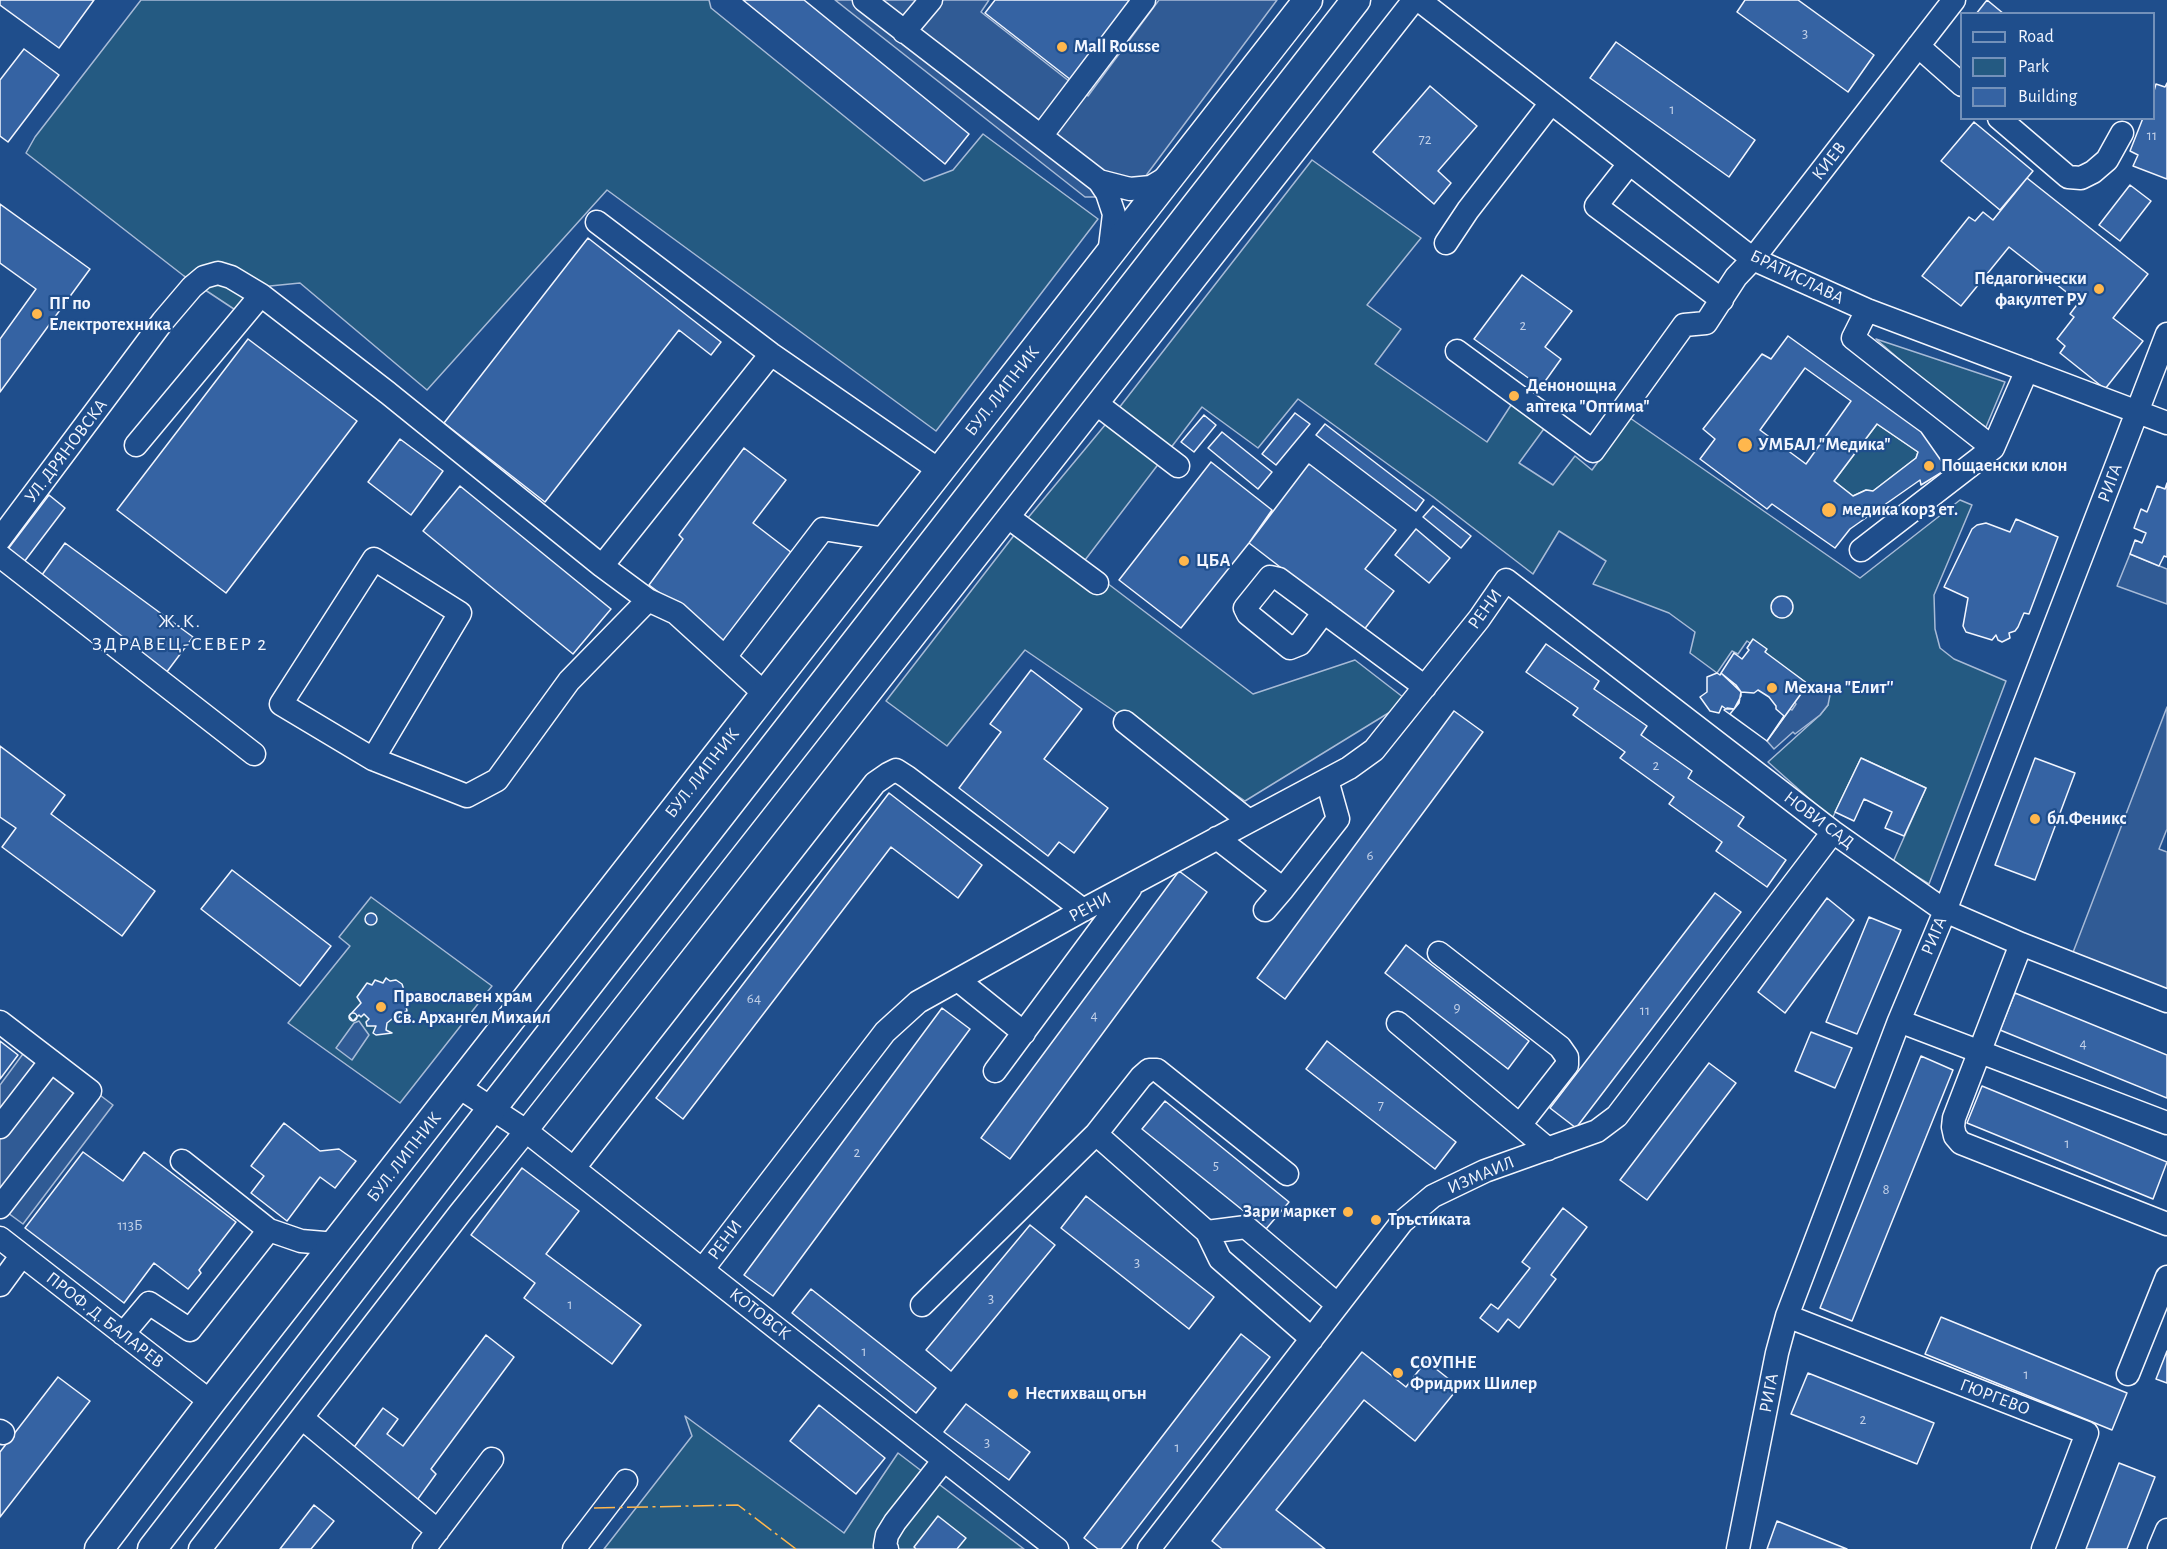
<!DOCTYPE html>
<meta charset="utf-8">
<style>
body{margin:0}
#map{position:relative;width:2167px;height:1549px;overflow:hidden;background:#1f4e8c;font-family:"Alegreya Sans",sans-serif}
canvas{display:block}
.legend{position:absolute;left:1960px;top:12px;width:195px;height:108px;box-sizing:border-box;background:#1f4e8c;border:2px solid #7391ba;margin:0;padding:8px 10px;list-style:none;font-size:18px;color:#f2f6ff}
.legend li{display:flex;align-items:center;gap:12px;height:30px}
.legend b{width:30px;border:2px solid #7391ba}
</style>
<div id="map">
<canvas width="2167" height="1549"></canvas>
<ul class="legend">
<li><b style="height:8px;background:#1f4e8c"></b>Road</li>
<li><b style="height:16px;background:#245a82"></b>Park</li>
<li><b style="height:16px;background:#3563a3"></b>Building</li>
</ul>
</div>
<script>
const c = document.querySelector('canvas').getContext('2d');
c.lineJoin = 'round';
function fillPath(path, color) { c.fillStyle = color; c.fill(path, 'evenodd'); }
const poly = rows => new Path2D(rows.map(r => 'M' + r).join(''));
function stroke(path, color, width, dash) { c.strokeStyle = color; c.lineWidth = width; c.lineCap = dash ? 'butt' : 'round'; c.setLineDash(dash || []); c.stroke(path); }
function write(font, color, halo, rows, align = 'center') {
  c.font = font + ' "Alegreya Sans",sans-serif'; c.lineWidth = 4.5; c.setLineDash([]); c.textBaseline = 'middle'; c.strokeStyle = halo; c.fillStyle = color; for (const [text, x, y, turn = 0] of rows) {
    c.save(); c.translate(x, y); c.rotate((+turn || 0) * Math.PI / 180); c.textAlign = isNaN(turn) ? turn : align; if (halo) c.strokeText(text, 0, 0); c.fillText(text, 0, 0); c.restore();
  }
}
const green = poly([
 [141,0,709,0,711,8,924,181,953,170,983,134,1098,219,936,431,607,190,427,390,300,283,270,286,246,317,184,276,26,153,35,137,141,0],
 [1312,160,1421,238,1367,305,1401,329,1375,364,1487,442,1513,402,1546,426,1519,463,1553,485,1575,456,1592,470,1630,418,1860,578,1960,500,1972,505,1934,595,1935,629,1940,648,1954,659,2006,681,1929,884,1893,862,1926,788,1861,758,1832,819,1768,762,1820,715,1828,705,1819,685,1808,684,1747,641,1738,654,1732,651,1717,673,1690,653,1695,632,1669,613,1593,584,1606,561,1559,531,1533,574,1433,497,1298,399,1258,448,1202,407,1082,564,1253,694,1355,660,1408,701,1245,801,1025,650,947,746,886,701,1022,525,1115,413,1312,160],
 [1876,339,2005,382,1986,427,1946,400,1876,339],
 [1877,424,1918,452,1916,458,1873,491,1866,490,1853,496,1834,481,1877,424],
 [371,897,492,986,400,1103,288,1023,350,946,339,937,371,897],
 [685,1416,844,1533,898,1453,1024,1549,604,1549,692,1436,685,1416]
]);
const parking = poly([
 [835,0,989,0,981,12,1088,96,1159,0,1277,0,1130,197,1085,197,835,0],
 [2130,554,2167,569,2167,604,2117,586,2130,554],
 [1808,684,1819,685,1827,692,1830,695,1828,705,1820,715,1795,734,1793,732,1774,749,1767,741,1790,709,1792,710,1796,704,1795,702,1808,684],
 [2167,707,2167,829,2159,849,2167,852,2167,991,2072,955,2167,707],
 [359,1021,369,1035,352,1060,336,1048,354,1023,359,1021],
 [31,1043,113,1105,23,1224,0,1207,0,1085,31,1043]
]);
const building = poly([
 [0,0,94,0,59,48,0,5,0,0],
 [743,0,804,0,969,134,945,164,743,0],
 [995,0,1131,0,1071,80,985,13,995,0],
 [1745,0,1798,0,1874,55,1848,92,1737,12,1745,0],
 [1987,0,2004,14,1976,14,1987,0],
 [1616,42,1755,140,1729,177,1590,78,1616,42],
 [24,49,59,75,8,142,0,136,0,80,24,49],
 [2167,83,2167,179,2133,166,2138,155,2130,151,2143,118,2154,118,2154,91,2156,84,2165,87,2167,83],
 [1430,86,1477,126,1438,171,1451,183,1434,204,1373,152,1430,86],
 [1974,122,2033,171,2000,210,1941,161,1974,122],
 [2027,178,2148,274,2113,318,2143,341,2105,389,2060,353,2065,346,2057,339,2074,317,2070,314,2079,302,2009,247,1961,306,1922,276,1969,217,1975,221,1983,212,1993,220,2027,178],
 [2130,185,2151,201,2120,241,2099,225,2130,185],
 [0,204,90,269,0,392,0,339,36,289,0,263,0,204],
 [588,238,721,342,711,355,679,330,545,502,444,423,588,238],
 [1522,275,1572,311,1545,347,1561,359,1541,387,1474,339,1522,275],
 [1788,336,1921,432,1947,469,1921,485,1920,480,1850,529,1835,548,1772,504,1767,509,1700,459,1715,439,1703,429,1762,354,1771,359,1788,336],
 [1805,368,1851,401,1806,464,1760,430,1805,368],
 [1877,424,1918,452,1916,458,1873,491,1866,490,1853,496,1834,481,1877,424],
 [248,339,357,421,226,593,117,510,248,339],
 [1295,413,1310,424,1276,465,1262,454,1295,413],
 [1204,415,1216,425,1194,452,1181,442,1204,415],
 [1325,424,1424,500,1416,511,1316,435,1325,424],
 [1222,432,1272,472,1258,489,1208,448,1222,432],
 [400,439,443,471,411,515,368,482,400,439],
 [744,448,786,480,753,523,792,553,725,642,649,585,683,539,679,535,744,448],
 [1211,462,1272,510,1249,543,1181,628,1119,580,1211,462],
 [1309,464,1396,530,1365,569,1394,591,1363,631,1249,543,1309,464],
 [2167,483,2167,557,2164,556,2159,566,2130,554,2135,540,2142,543,2146,533,2134,528,2141,509,2147,512,2157,486,2165,489,2167,483],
 [460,486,611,609,573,654,423,531,460,486],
 [49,495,65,508,24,562,8,549,49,495],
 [1433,506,1471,536,1461,548,1423,517,1433,506],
 [2016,519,2058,537,2029,614,2024,613,2018,627,2015,631,2009,633,2010,638,2002,642,1998,640,1996,635,1992,640,1966,632,1963,626,1968,598,1944,587,1972,529,1977,525,1986,523,2010,532,2016,519],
 [1416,529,1450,558,1429,583,1395,555,1416,529],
 [65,543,193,637,166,673,39,579,65,543],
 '1771 607a11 11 0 1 1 22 0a11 11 0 1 1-22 0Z',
 [1753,639,1767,649,1765,652,1808,684,1767,741,1724,710,1727,708,1734,709,1739,703,1741,692,1721,673,1734,653,1742,659,1749,650,1747,648,1753,639],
 [1546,644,1599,681,1594,689,1647,726,1641,735,1692,771,1688,778,1744,817,1738,826,1786,860,1767,887,1716,851,1722,842,1669,804,1674,797,1620,758,1625,752,1573,715,1578,708,1526,672,1546,644],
 [1031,670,1082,709,1044,759,1108,808,1074,853,1059,842,1048,856,959,788,1001,732,990,724,1031,670],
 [1717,673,1720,675,1721,673,1736,685,1741,692,1741,696,1734,709,1726,709,1722,706,1719,713,1710,711,1700,697,1707,692,1707,677,1717,673],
 [1758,690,1769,697,1776,706,1776,709,1784,716,1767,741,1730,714,1739,703,1741,692,1754,693,1758,690],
 [1454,711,1483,732,1285,999,1257,978,1454,711],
 [0,746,65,795,51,814,155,891,122,936,2,847,16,828,0,817,0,746],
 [1861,758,1926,788,1904,836,1885,828,1892,812,1864,799,1854,821,1835,812,1861,758],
 [2035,758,2075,773,2035,880,1995,865,2035,758],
 [889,793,982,865,958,898,891,847,683,1119,656,1098,889,793],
 [232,870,331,946,300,986,201,909,232,870],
 [1179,871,1207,892,1010,1159,981,1138,1179,871],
 [1715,893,1741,912,1576,1128,1550,1108,1715,893],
 [1827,898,1854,920,1785,1013,1758,992,1827,898],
 '365 919a6 6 0 1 1 12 0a6 6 0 1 1-12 0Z',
 [1869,917,1901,930,1857,1034,1826,1022,1869,917],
 [1406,945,1529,1041,1508,1069,1385,973,1406,945],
 [386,978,390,981,396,980,402,984,404,990,399,995,405,1000,407,1011,404,1012,405,1015,403,1017,401,1015,395,1021,392,1019,387,1023,386,1030,392,1033,376,1035,373,1033,376,1026,367,1026,366,1022,369,1019,364,1014,361,1017,359,1015,353,1021,349,1016,361,1003,357,997,367,983,372,985,375,980,383,983,386,978],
 [2015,993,2167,1055,2167,1098,2000,1030,2015,993],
 [942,1008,970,1029,773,1296,744,1275,942,1008],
 '349 1017a4 4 0 1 1 8 0a4 4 0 1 1-8 0Z',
 [1811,1032,1852,1048,1835,1088,1795,1071,1811,1032],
 [0,1041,18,1055,0,1079,0,1041],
 [1327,1041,1456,1142,1435,1169,1306,1069,1327,1041],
 [1921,1056,1953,1070,1852,1321,1820,1308,1921,1056],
 [1709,1063,1736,1083,1647,1200,1620,1180,1709,1063],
 [1982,1086,2167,1162,2153,1199,1967,1123,1982,1086],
 [1165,1101,1289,1202,1266,1229,1142,1129,1165,1101],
 [284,1123,320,1151,339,1149,356,1161,335,1188,320,1177,287,1221,251,1193,264,1176,251,1166,284,1123],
 [83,1152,123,1181,144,1152,236,1222,199,1270,201,1273,188,1289,154,1263,124,1303,25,1228,83,1152],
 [522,1168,579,1211,546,1254,641,1325,612,1364,524,1298,535,1283,471,1235,522,1168],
 [1086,1196,1214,1297,1189,1329,1061,1228,1086,1196],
 [1563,1208,1587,1227,1551,1275,1556,1279,1519,1328,1508,1319,1498,1332,1480,1318,1491,1304,1498,1309,1530,1268,1522,1262,1563,1208],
 [1030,1225,1055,1245,951,1371,926,1350,1030,1225],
 [811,1289,936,1388,916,1413,792,1313,811,1289],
 [1941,1317,2127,1393,2112,1430,1925,1354,1941,1317],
 [1241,1334,1270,1357,1121,1549,1098,1549,1084,1538,1241,1334],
 [486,1335,514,1357,431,1469,436,1474,415,1503,349,1454,383,1408,398,1419,387,1434,403,1446,486,1335],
 [2167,1351,2167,1383,2156,1379,2167,1351],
 [1362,1352,1406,1387,1426,1361,1459,1387,1415,1441,1364,1400,1276,1510,1325,1549,1222,1549,1212,1541,1362,1352],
 [1808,1373,1934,1423,1917,1464,1791,1414,1808,1373],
 [58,1377,90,1401,0,1517,0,1452,58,1377],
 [966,1404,1030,1452,1009,1480,944,1432,966,1404],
 [819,1405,885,1458,856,1494,790,1441,819,1405],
 [2119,1463,2155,1477,2127,1549,2086,1549,2119,1463],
 [314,1505,334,1521,311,1549,280,1549,314,1505],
 [938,1516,966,1538,957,1549,916,1549,914,1547,938,1516],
 [1777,1521,1847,1549,1767,1549,1777,1521]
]);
const minor = poly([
 [864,0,1099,181,1107,193,1114,214,1109,255],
 [1419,0,1753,259,1867,310,2167,423],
 [904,32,931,0],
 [1918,46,1962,85],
 [1999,118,2068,177,2081,178,2093,172,2107,160,2122,133],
 [1041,136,1144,0],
 [1629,164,1596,206,1722,300],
 [1099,181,1130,189,1151,187,1171,175],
 [597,222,771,354,939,470],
 [1446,243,1468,210,1551,103],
 [1867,310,1853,338,1993,448],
 [1457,351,1593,451,1684,325,1706,323,1736,277,1753,259,1954,0],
 [1097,404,1178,466],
 [136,445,261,295,388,393,602,566,648,600,676,613,764,693],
 [1008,517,1097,583],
 [0,539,163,321,192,287,204,277,218,273,231,277,261,295],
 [1861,550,1993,448,2027,370],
 [0,556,254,754],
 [602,566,771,354],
 [1324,612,1300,644,1290,648,1248,614,1245,608,1270,577,1279,579,1425,687],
 [725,657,823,529,886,539],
 [1125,722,1249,821],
 [373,759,460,613,374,559,281,704,373,759,467,796,497,780,569,681,648,600],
 [1217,838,1283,889,1338,819,1327,780],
 [1265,910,1283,889],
 [2021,944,1954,1118,1953,1127,1955,1136,1961,1143,2167,1224],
 [1439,953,1560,1047,1567,1057,1567,1065,1520,1125],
 [958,980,1024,1033],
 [1899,1021,2167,1123],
 [0,1022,90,1091,0,1207],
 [1398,1023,1548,1149],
 [995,1071,1130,889],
 [459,1087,526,1131,1057,1549],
 [0,1127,51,1061],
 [1096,1134,1141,1077,1149,1070,1157,1070,1287,1174],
 [182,1161,269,1230],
 [574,1168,875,783,888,774,896,770,907,777,1083,910],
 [1207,1232,1246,1227,1338,1305],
 [0,1238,211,1402],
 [703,1269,885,1032,918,1002,1083,910,1349,768,1374,750,1479,619,1506,580,1833,832,1945,911,2021,944,2167,1001],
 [0,1285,22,1255],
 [922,1305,1096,1134,1207,1232,1220,1259,1312,1339],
 [1787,1316,2087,1433,2043,1549],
 [123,1334,149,1303,190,1330,269,1230,301,1241,336,1244],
 [2128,1374,2167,1277],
 [302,1418,438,1531],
 [0,1431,3,1433],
 [200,1549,460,1213,526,1131,1414,0],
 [424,1549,492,1459],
 [574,1549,626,1481],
 [887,1549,885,1546,887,1535,895,1522,944,1460],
 [1149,1549,1402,1222,1433,1196,1485,1171,1597,1131,1617,1116,1833,832],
 [1738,1549,1777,1353,1787,1316,1899,1021,1945,911,2167,334],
 [2159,1549,2167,1530]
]);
const major = poly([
 [99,1549,211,1402,1308,0],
 [152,1549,493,1107,1356,0]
]);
const power = poly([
 [594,1508,738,1505,796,1549]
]);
const markers = [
 [1062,47,6,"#ffb74d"],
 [2099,289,6,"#ffb74d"],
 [37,314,6,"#ffb74d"],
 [1514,396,6,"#ffb74d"],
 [1745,445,8,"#ffb74d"],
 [1929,466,6,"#ffb74d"],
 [1829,510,8,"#ffb74d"],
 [1184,561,6,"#ffb74d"],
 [1772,688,6,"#ffb74d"],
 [2035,819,6,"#ffb74d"],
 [381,1007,6,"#ffb74d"],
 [1348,1212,6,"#ffb74d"],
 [1376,1220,6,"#ffb74d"],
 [1398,1373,6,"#ffb74d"],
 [1013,1394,6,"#ffb74d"]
];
const numberNames = [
 ["3",1805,33],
 ["1",1672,109],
 ["11",2152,135],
 ["72",1425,139],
 ["2",1523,325],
 ["2",1656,765],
 ["6",1370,855],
 ["64",754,998],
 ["9",1457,1007],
 ["11",1645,1010],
 ["4",1094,1015],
 ["4",2083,1043],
 ["7",1381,1105],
 ["1",2067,1143],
 ["2",857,1152],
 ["5",1216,1165],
 ["8",1886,1189],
 ["113Б",130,1225],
 ["3",1137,1262],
 ["3",991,1298],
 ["1",570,1304],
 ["1",864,1351],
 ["1",2026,1374],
 ["2",1863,1419],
 ["3",987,1442],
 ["1",1177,1447]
];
const poiNames = [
 ["Mall Rousse",1074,47],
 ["Педагогически",2087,279,"right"],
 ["факултет РУ",2087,300,"right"],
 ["ПГ по",49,304],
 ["Електротехника",49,325],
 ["Денонощна",1526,386],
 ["аптека \"Оптима\"",1526,407],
 ["УМБАЛ \"Медика\"",1758,445],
 ["Пощаенски клон",1941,466],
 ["медика кор3 ет.",1842,510],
 ["ЦБА",1196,561],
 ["Механа \"Елит''",1784,688],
 ["бл.Феникс",2047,819],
 ["Православен храм",393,997],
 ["Св. Архангел Михаил",393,1018],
 ["Зари маркет",1336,1212,"right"],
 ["Тръстиката",1388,1220],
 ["СОУПНЕ",1410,1363],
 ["Фридрих Шилер",1410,1384],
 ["Нестихващ огън",1025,1394]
];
const streetNames = [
 ["КИЕВ",1829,161,-52],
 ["БРАТИСЛАВА",1797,277,26],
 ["БУЛ. ЛИПНИК",1002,391,-52],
 ["УЛ. ДРЯНОВСКА",66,451,-53],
 ["РИГА",2110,483,-69],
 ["РЕНИ",1485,609,-54],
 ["БУЛ. ЛИПНИК",702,773,-52],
 ["НОВИ САД",1819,820,37],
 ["РЕНИ",1090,907,-28],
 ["РИГА",1934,936,-67],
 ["БУЛ. ЛИПНИК",404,1157,-52],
 ["ИЗМАИЛ",1481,1175,-23],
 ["РЕНИ",725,1240,-53],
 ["КОТОВСК",760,1314,38],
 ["ПРОФ. Д. БАЛАРЕВ",105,1320,38],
 ["РИГА",1769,1393,-79],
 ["ГЮРГЕВО",1995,1397,21]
];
const neighbourhoodNames = [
 ["Ж.К.",180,621],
 ["ЗДРАВЕЦ-СЕВЕР 2",180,644]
];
fillPath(green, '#245a82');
stroke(green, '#a8bbd7', 1.5);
fillPath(parking, '#305b95');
stroke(parking, '#a8bbd7', 1.5);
fillPath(building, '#3563a3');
stroke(building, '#f2f6ff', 1.5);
stroke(minor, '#f2f6ff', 25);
stroke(major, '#f2f6ff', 31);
stroke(minor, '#1f4e8c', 22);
stroke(major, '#1f4e8c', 28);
stroke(power, '#ffb74d', 1.5, [21, 4.5, 3, 4.5]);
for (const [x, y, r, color] of markers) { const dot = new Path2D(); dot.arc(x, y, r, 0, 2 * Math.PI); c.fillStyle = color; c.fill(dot); stroke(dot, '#1f4e8c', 2); }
write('15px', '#c3d1e8', null, numberNames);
write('bold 18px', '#f2f6ff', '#1f4e8c', poiNames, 'left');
write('18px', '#f2f6ff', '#1f4e8c', streetNames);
c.letterSpacing = '1.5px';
write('20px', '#f2f6ff', '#1f4e8c', neighbourhoodNames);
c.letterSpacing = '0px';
</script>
